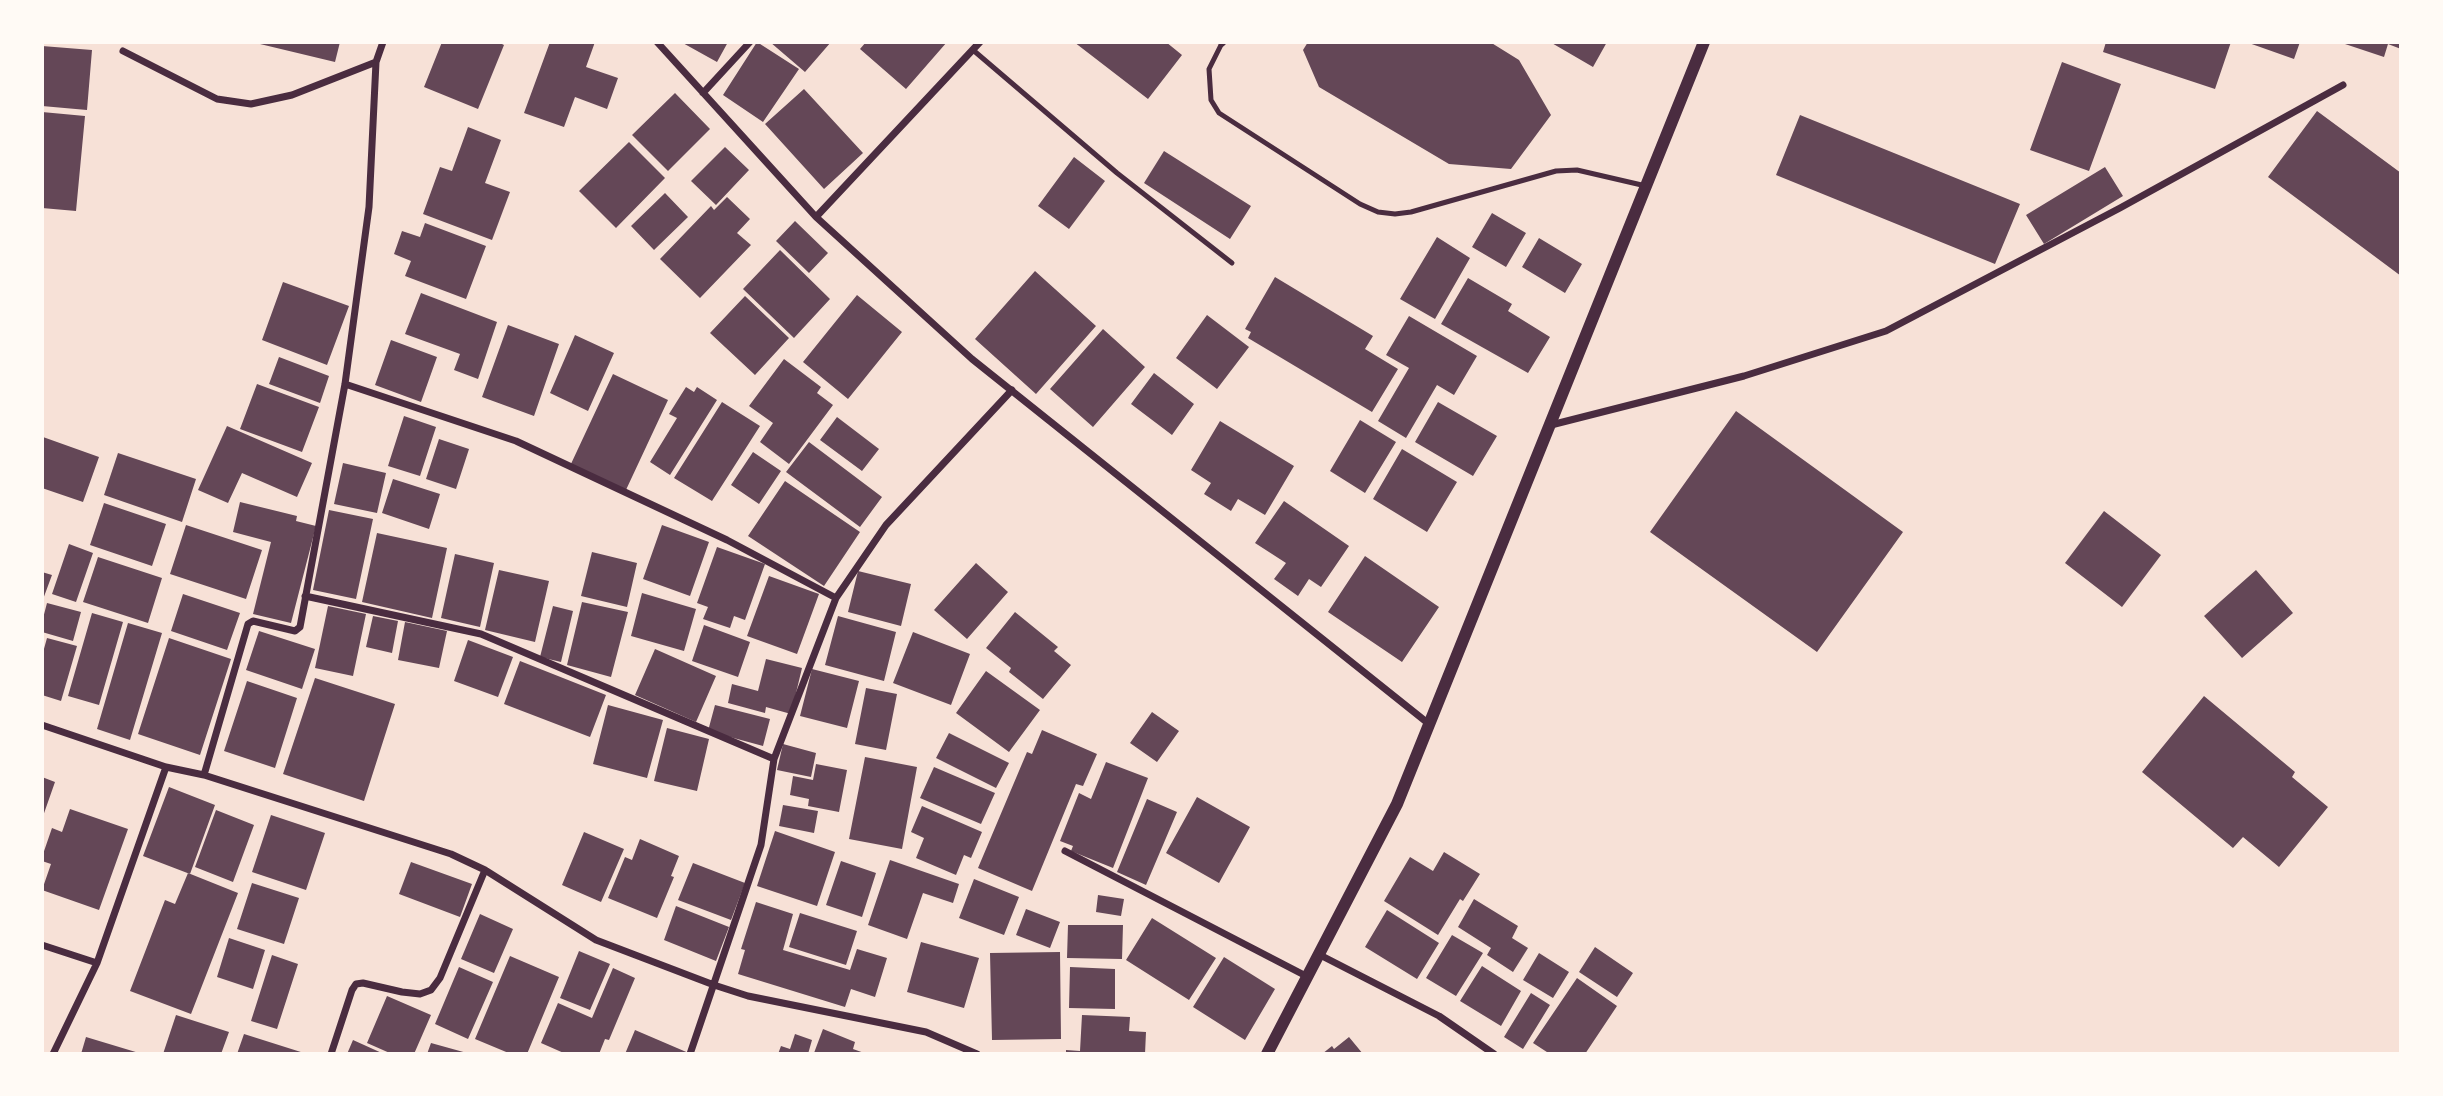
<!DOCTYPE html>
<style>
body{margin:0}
#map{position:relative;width:2443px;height:1096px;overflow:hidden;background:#f7e1d7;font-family:"Varela Round",sans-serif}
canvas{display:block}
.frame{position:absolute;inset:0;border:44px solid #fffaf5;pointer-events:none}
</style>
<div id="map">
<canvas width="2443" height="1096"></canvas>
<div class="frame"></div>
</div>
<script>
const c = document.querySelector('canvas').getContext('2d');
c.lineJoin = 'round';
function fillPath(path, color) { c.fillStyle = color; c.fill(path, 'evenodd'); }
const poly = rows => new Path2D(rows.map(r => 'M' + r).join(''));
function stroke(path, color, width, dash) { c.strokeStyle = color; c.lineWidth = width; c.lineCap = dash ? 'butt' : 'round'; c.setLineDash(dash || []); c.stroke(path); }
const building = poly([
 [261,42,340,42,335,62,260,44],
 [442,42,498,42,504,45,478,109,424,87],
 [550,42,595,42,586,67,618,78,607,109,575,97,564,127,524,113],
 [681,42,728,42,717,62],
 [757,42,799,69,763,122,723,95],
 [770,42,831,42,805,72],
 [866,42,947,42,906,89,860,49],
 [1074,42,1166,42,1182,55,1148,99],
 [1308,42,1490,42,1519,60,1551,115,1511,169,1449,164,1319,87,1303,50],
 [1550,42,1607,42,1593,67],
 [2106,42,2231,42,2215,89,2103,52],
 [2246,42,2300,42,2294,59],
 [2401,42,2401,49,2388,44,2384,57,2342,43],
 [42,46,92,50,87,110,42,106],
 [2062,62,2121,84,2089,171,2030,150],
 [804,89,863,153,824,189,765,124],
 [675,93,710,129,668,171,632,135],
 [2317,111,2401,173,2401,276,2268,177],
 [42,112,85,116,76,211,42,208],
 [1800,115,2020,204,1995,264,1776,175],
 [468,127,501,140,485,183,510,192,492,240,423,214,440,167,452,171],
 [629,142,665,178,616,228,579,191],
 [725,147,749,170,716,205,691,181],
 [1164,151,1251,206,1230,239,1144,183],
 [1074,157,1105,181,1069,229,1038,206],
 [2105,167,2123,196,2044,244,2026,215],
 [665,193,688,217,654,250,631,226],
 [727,197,750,219,737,233,751,245,700,298,660,259,711,206,714,210],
 [1492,213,1526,233,1506,267,1472,247],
 [795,221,828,253,809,273,776,241],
 [425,223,486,246,466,299,405,276,411,261,394,254,402,231,420,237],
 [1437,237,1470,258,1435,319,1400,299],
 [1539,238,1582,264,1565,293,1522,267],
 [780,250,830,299,794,338,743,289],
 [1035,271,1096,326,1036,394,975,339],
 [1275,277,1373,336,1365,349,1398,369,1372,412,1248,338,1251,332,1245,329],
 [1468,278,1512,304,1508,311,1550,337,1528,373,1441,324],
 [283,282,349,306,327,365,262,340],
 [421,293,497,322,478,379,454,370,460,354,405,334],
 [857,295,902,332,848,399,803,362],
 [745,296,789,338,755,375,710,333],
 [1207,315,1249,347,1217,389,1176,358],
 [1409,316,1477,356,1454,395,1437,385,1406,438,1378,421,1409,368,1386,355],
 [508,325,559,344,534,416,482,397],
 [1103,329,1145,367,1093,427,1050,389],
 [575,335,614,353,588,411,550,393],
 [391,340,437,357,421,402,375,385],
 [279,357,329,376,320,403,269,384],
 [784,359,821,387,817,393,833,405,789,464,760,442,773,423,749,406],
 [1154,373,1194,404,1172,435,1131,404],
 [613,374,668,400,625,492,570,466],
 [257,384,319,407,302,452,240,429],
 [686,387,694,392,697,387,717,400,670,475,650,462,677,418,669,414],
 [722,402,760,426,712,501,674,478],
 [1438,402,1497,436,1473,476,1415,442],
 [1736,411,1903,532,1817,652,1650,532],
 [404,416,436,427,420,476,388,466],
 [837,417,879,449,862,471,820,440],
 [1360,420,1396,442,1365,493,1330,471],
 [1220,421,1294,466,1265,515,1238,499,1231,511,1204,494,1211,483,1191,470],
 [227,426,312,463,297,497,242,473,228,503,198,490],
 [43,437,99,457,83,502,42,488],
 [439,439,469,449,456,489,426,479],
 [809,442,882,497,860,527,786,472],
 [1402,449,1457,482,1427,532,1373,499],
 [753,452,781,471,759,504,731,485],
 [118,453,196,479,182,522,104,495],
 [343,463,386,473,377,513,334,504],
 [393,479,440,494,429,529,382,513],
 [785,481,860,532,824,586,748,536],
 [1284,501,1349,546,1321,587,1309,579,1298,596,1274,579,1286,563,1255,543],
 [240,502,297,516,296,521,316,526,291,623,253,614,271,542,233,532],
 [104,503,166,524,152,566,90,545],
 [329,510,373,519,356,599,313,590],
 [2104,511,2161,555,2122,607,2065,563],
 [186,525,262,550,246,599,170,574],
 [662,525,709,542,690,596,643,579],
 [377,533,447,548,432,618,362,602],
 [69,544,93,553,76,602,52,594],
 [717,547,765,564,745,620,734,616,730,628,703,619,708,607,697,603],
 [592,552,637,563,627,607,581,596],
 [455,554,494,563,480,627,441,618],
 [1365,556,1439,607,1402,662,1328,612],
 [98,557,162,578,148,623,83,602],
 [976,563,1008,592,967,639,934,610],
 [499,570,549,581,535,642,485,630],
 [2256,570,2293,613,2242,658,2204,616],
 [858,571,911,584,901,626,848,612],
 [42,572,52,575,42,602],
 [769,576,819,594,797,654,747,636],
 [642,593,696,609,684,651,631,636],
 [183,594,240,613,227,650,171,631],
 [582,602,628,612,611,677,567,665],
 [47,603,81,612,73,641,42,632,42,622],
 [328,606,366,614,353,676,315,668],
 [553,606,573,611,561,662,540,657],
 [1015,612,1058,647,1054,651,1071,665,1043,699,1009,672,1011,668,986,648],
 [92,613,123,622,99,705,68,696],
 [373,616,398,621,392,653,366,647],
 [838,616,896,632,884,681,825,665],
 [405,622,447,631,439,668,398,660],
 [128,623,162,633,130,740,97,729],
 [704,625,750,642,738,677,692,661],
 [259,631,315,649,302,689,246,670],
 [913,632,970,654,951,705,893,683],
 [47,638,77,646,61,701,42,695,42,656],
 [169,638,231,659,200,755,138,734],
 [468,640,513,657,498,697,454,681],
 [655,649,716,676,696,722,635,695],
 [766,659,802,668,791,714,766,707,765,713,728,703,732,684,758,691],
 [520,661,606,695,590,737,504,704],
 [812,669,859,681,847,728,800,716],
 [986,671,1040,710,1009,752,956,713],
 [315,678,395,704,364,801,283,774],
 [247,681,297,698,275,768,224,751],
 [866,688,897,694,886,750,855,744],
 [2204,696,2295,772,2292,777,2328,807,2279,867,2243,837,2233,848,2142,772],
 [608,705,663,720,647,778,593,764],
 [715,705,770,719,763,746,708,731],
 [1152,712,1179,731,1157,762,1130,743],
 [667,728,709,739,697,791,654,781],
 [1042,730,1097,754,1083,786,1076,784,1032,891,978,868,1027,752,1032,754],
 [949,733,1009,763,996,788,936,758],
 [783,744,816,753,811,777,777,770],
 [865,757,917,767,902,849,849,839],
 [1106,762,1148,778,1113,868,1071,851,1073,846,1060,841,1079,793,1091,799],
 [816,764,847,770,839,812,808,806,809,799,790,795,793,776,813,780],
 [934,767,995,793,981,824,920,798],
 [42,777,55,782,42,819],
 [169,787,215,805,190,874,143,856],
 [1197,797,1250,827,1219,883,1166,853],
 [1147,799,1177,812,1146,885,1117,872],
 [783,805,818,811,814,833,779,826],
 [922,806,982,832,971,858,964,855,956,875,916,858,924,838,911,832],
 [70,809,128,829,99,910,42,890,51,864,42,861,42,857,52,828,62,832],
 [216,810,254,825,233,882,195,867],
 [271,815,325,833,306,890,252,872],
 [775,831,835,852,817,906,757,886],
 [584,832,624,849,601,902,562,885],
 [640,839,679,856,671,876,674,877,657,918,608,898,625,857,632,860],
 [1444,852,1480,874,1463,901,1460,899,1438,935,1384,901,1410,857,1433,871],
 [890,860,959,884,953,903,923,893,907,939,868,925],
 [841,861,876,873,862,917,826,905],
 [411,862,472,884,460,917,399,894],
 [693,863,745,883,731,920,678,900],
 [188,873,238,893,191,1014,130,991,165,900,175,904],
 [974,879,1019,897,1004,935,959,918],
 [252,883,299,898,284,944,237,929],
 [1098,895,1124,899,1121,916,1096,912],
 [1474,899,1518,926,1512,938,1528,948,1513,972,1487,955,1491,948,1458,927],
 [756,902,793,914,783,950,850,970,857,949,887,958,875,997,851,989,845,1007,738,974,745,950,741,949],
 [676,906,729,927,716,961,664,940],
 [1026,909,1060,922,1050,948,1016,935],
 [1387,910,1439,943,1417,979,1365,947],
 [800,913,857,931,846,965,789,947],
 [480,914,513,929,494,973,461,959],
 [1152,918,1216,958,1189,1000,1126,960],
 [1068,925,1123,925,1122,959,1067,958],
 [1452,935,1483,953,1456,996,1426,978],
 [229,938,265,950,253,989,217,977],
 [921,942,979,958,964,1008,907,992],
 [1595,947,1633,973,1617,997,1579,972],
 [579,951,610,964,590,1010,560,998],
 [1060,952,1061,1039,992,1040,990,953],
 [1539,953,1569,972,1553,998,1523,980],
 [272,955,298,964,277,1029,251,1021],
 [510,956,559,977,527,1054,511,1054,475,1039],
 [1224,957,1275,989,1245,1040,1193,1007],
 [1482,966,1521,991,1501,1026,1460,1001],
 [459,967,493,982,468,1039,435,1024],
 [1070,967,1115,969,1115,1009,1069,1008],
 [613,968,635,978,609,1040,605,1039,599,1054,566,1054,541,1043,558,1003,592,1018],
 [1577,978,1617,1006,1585,1054,1550,1054,1533,1043],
 [1531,993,1550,1005,1523,1049,1504,1037],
 [387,996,431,1015,414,1054,392,1054,367,1043],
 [176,1015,229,1032,221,1054,163,1054],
 [1082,1015,1130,1017,1129,1031,1146,1032,1145,1054,1066,1054,1066,1050,1080,1051],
 [823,1029,855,1042,853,1049,867,1054,814,1053],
 [635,1030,691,1054,625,1054],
 [244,1034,304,1053,304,1054,237,1054],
 [795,1034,812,1040,808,1054,778,1054,781,1046,790,1049],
 [86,1037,139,1053,139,1054,81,1054],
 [1349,1037,1363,1054,1322,1054,1332,1046,1334,1049],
 [353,1040,384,1054,347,1054],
 [431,1043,467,1053,466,1054,427,1054]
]);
const service = poly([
 [1222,43,1209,69,1211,100,1219,113,1360,204,1378,212,1395,214,1411,212,1556,171,1577,170,1646,186],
 [973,50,1117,173,1232,263]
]);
const minor = poly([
 [657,42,816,217,972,359,1429,724],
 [1222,43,1223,42],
 [123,51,217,99,251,104,292,95,376,62],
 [703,93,750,42],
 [816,217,980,42],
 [345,384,516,441,727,540,836,598],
 [1551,425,1744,376,1886,331,2120,208,2343,85],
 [305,596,481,634,774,759],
 [42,725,166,767,204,775,451,854,485,870,596,940,714,985,748,996,926,1032,977,1054],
 [204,775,248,624,253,621,295,631,300,627,345,384,369,207,376,62,383,42],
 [1065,851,1308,977],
 [42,945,97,963],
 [1320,955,1439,1016,1494,1054],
 [53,1054,97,963,166,767],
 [331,1054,352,990,356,984,363,983,402,992,420,994,431,990,440,978,485,870],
 [690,1054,761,845,774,759,836,598,886,525,1012,390]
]);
const tertiary = poly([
 [1267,1054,1397,804,1704,42]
]);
fillPath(building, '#644757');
stroke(service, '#4a2c40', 5);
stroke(minor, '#4a2c40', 7);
stroke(tertiary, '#4a2c40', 12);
</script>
